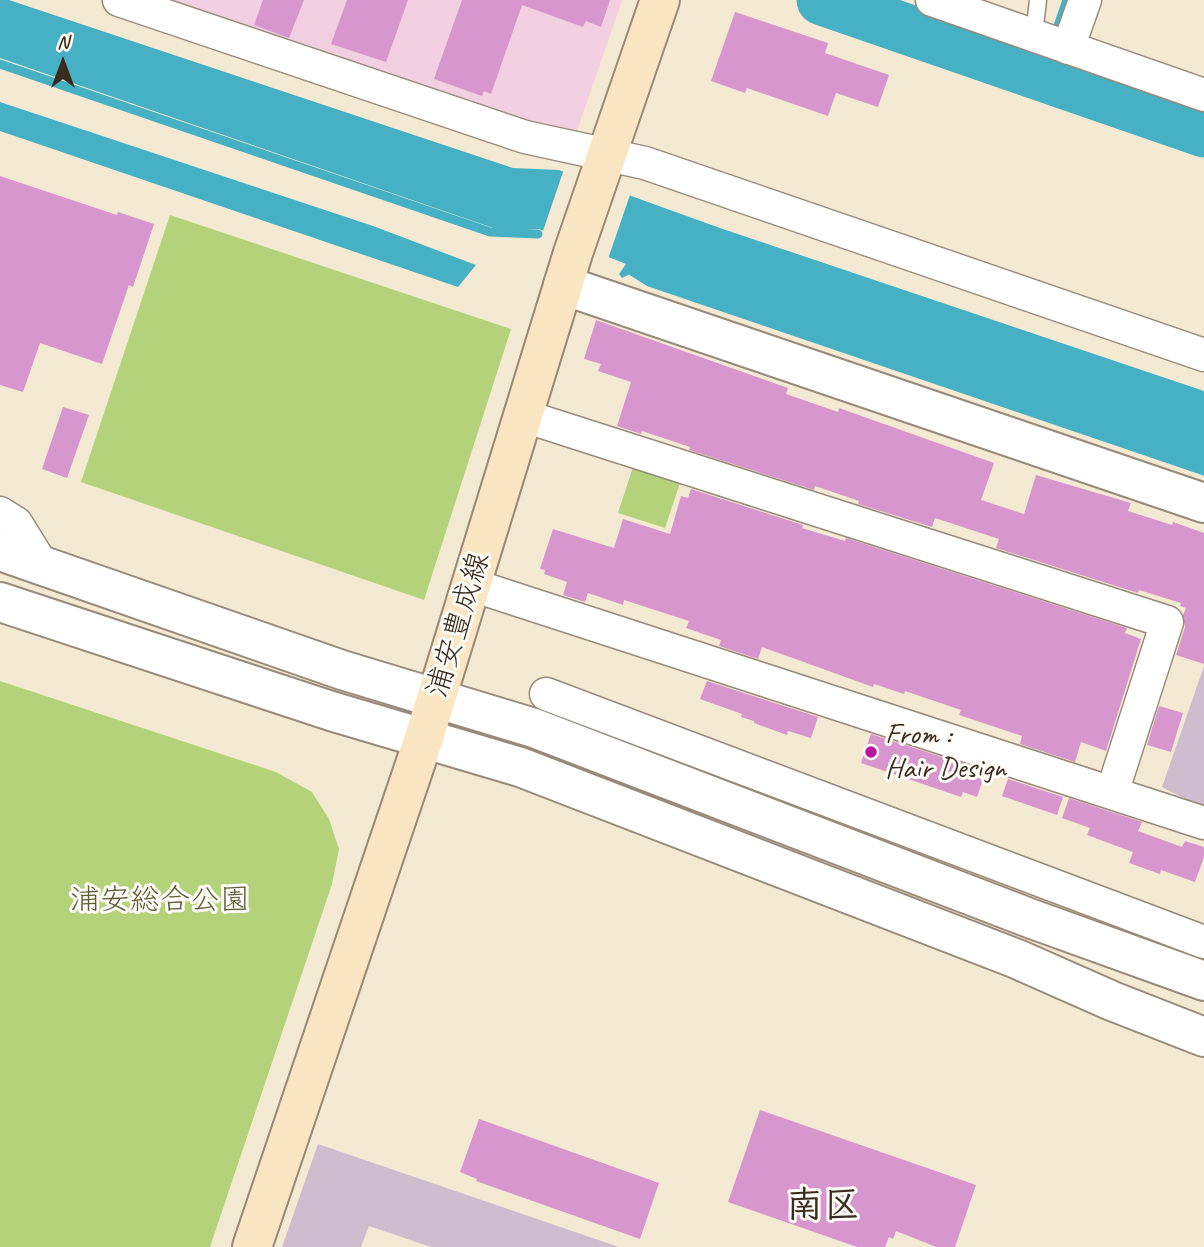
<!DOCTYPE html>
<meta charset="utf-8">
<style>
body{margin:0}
#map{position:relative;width:1204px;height:1247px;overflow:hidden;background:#f4ead4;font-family:Caveat,sans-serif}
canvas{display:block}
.north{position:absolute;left:28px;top:28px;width:70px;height:70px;-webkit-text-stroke:5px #fdfcf7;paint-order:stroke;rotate:0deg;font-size:19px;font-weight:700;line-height:28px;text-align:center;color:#3b2a1e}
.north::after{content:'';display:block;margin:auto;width:24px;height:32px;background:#3b2a1e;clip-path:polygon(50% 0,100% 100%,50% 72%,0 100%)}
</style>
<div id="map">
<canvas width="1204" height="1247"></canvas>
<div class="north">N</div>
</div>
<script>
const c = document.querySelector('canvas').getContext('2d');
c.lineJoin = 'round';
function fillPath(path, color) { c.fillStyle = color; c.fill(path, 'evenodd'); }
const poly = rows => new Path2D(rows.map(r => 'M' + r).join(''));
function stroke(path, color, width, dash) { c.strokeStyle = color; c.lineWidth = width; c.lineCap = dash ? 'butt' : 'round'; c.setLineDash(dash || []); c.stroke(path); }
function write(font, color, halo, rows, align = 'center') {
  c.font = font + ' Caveat,"Klee One",sans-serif'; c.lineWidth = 6; c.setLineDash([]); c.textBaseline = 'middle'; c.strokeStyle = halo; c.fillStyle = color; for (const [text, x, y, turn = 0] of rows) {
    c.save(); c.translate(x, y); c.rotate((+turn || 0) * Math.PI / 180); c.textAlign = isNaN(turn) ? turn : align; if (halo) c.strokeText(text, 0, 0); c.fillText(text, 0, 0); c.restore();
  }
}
const built = poly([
 [146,0,622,0,576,134,529,130]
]);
const industrial = poly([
 [1204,666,1204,809,1162,787],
 [318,1144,619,1247,431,1247,369,1226,361,1247,282,1247]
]);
const green = poly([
 [170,215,511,329,424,600,81,482],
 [633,467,680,483,665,528,618,513],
 [0,681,276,772,312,792,329,819,339,849,332,884,210,1247,0,1247]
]);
const water = poly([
 [0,0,9,0,513,168,559,170,720,228,1204,391,1204,467,646,277,636,271,622,278,619,274,626,264,539,229,496,229,0,58],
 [0,102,373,226,476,265,458,287,0,131]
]);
const pier = poly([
 [564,169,631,192,608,259,542,234]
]);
const stream = poly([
 [1057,29,1067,0],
 [0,64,490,232,538,234],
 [1044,77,1051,56],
 [630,270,649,282,1204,471]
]);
const river = poly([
 [822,0,1204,132]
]);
const building = poly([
 [263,0,304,0,289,38,254,25],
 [347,0,408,0,386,62,331,44],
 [462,0,610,0,601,27,586,21,583,27,522,5,491,94,484,91,482,96,434,79],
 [735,12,828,43,825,53,889,75,878,107,836,93,828,116,747,88,745,93,711,81],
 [0,176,117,215,118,212,154,224,133,287,129,285,102,364,40,343,23,392,0,385],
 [596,320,788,388,786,394,838,412,839,408,994,463,981,500,1024,514,1036,475,1131,503,1128,511,1172,525,1173,522,1204,533,1204,664,1176,655,1185,627,1183,615,1186,608,1180,606,1181,603,1139,590,1138,593,996,548,999,539,935,518,932,527,858,504,859,501,815,486,814,490,689,450,690,447,642,431,641,434,617,426,631,382,598,371,601,364,584,359],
 [63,407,89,415,67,478,42,469],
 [691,489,803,525,802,528,845,541,846,538,1127,628,1125,633,1141,639,1106,751,1081,742,1075,762,1020,744,1022,736,959,715,961,710,905,691,904,694,874,684,873,687,762,647,758,659,719,646,721,640,686,628,689,621,624,600,623,605,588,593,585,602,563,595,567,582,544,574,545,570,540,569,553,529,614,548,623,519,670,534,681,496,688,498],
 [707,681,818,717,811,738,788,731,787,735,754,723,754,721,741,717,742,714,700,699],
 [1159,706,1183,713,1171,752,1147,745],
 [871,734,986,771,977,797,963,792,961,797,861,763],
 [1008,779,1063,797,1057,815,1002,796],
 [1069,798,1142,822,1138,831,1182,847,1185,841,1204,847,1204,857,1195,882,1161,870,1160,874,1129,863,1133,852,1087,835,1090,828,1062,818],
 [760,1110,976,1185,955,1247,936,1247,896,1231,893,1239,889,1237,885,1247,857,1247,728,1202],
 [479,1119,659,1183,640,1239,476,1181,477,1179,460,1172]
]);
const service = poly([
 [1030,34,1036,18,1038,0]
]);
const minor = poly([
 [119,0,525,137,645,163,1204,355],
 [932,0,1204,95],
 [1068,48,1085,0],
 [524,416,1167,622,1112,793],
 [0,513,16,523,42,565],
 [472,585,1204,823],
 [546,694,1204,942]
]);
const tertiary = poly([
 [563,285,1204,503],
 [0,551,342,670,534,728,1032,919,1204,981],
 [0,602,331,711,520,767,1017,959,1112,1001,1204,1037]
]);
const secondary = poly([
 [252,1247,424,738,573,253,660,0]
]);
const markers = [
 [871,752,7,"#b5179e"]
];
const streetNames = [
 ["浦安豊成線",459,625,-73]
];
const poiNames = [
 ["From :",885,735],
 ["Hair Design",885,769]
];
const parkNames = [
 ["浦安総合公園",160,901]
];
const districtNames = [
 ["南区",823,1207]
];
fillPath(built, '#f2cfe1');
fillPath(industrial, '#cfbdcf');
fillPath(green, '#b3d279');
fillPath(water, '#46b1c4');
fillPath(pier, '#f4ead4');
stroke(stream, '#46b1c4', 9);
stroke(river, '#46b1c4', 51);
fillPath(building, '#d896ce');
stroke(service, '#988a79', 19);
stroke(minor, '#988a79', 35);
stroke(tertiary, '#988a79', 42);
stroke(secondary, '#988a79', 42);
stroke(service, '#fff', 16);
stroke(minor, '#fff', 32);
stroke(tertiary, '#fff', 38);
stroke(secondary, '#fbe6c4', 38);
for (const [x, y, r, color] of markers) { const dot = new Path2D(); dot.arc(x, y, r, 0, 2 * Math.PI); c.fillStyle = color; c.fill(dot); stroke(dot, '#fdfcf7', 2.5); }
write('30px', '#3b2a1e', '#fdfcf7', streetNames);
write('30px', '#3b2a1e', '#fdfcf7', poiNames, 'left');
write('30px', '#5f5c39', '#fdfcf7', parkNames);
write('bold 37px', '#3b2a1e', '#fdfcf7', districtNames);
</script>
